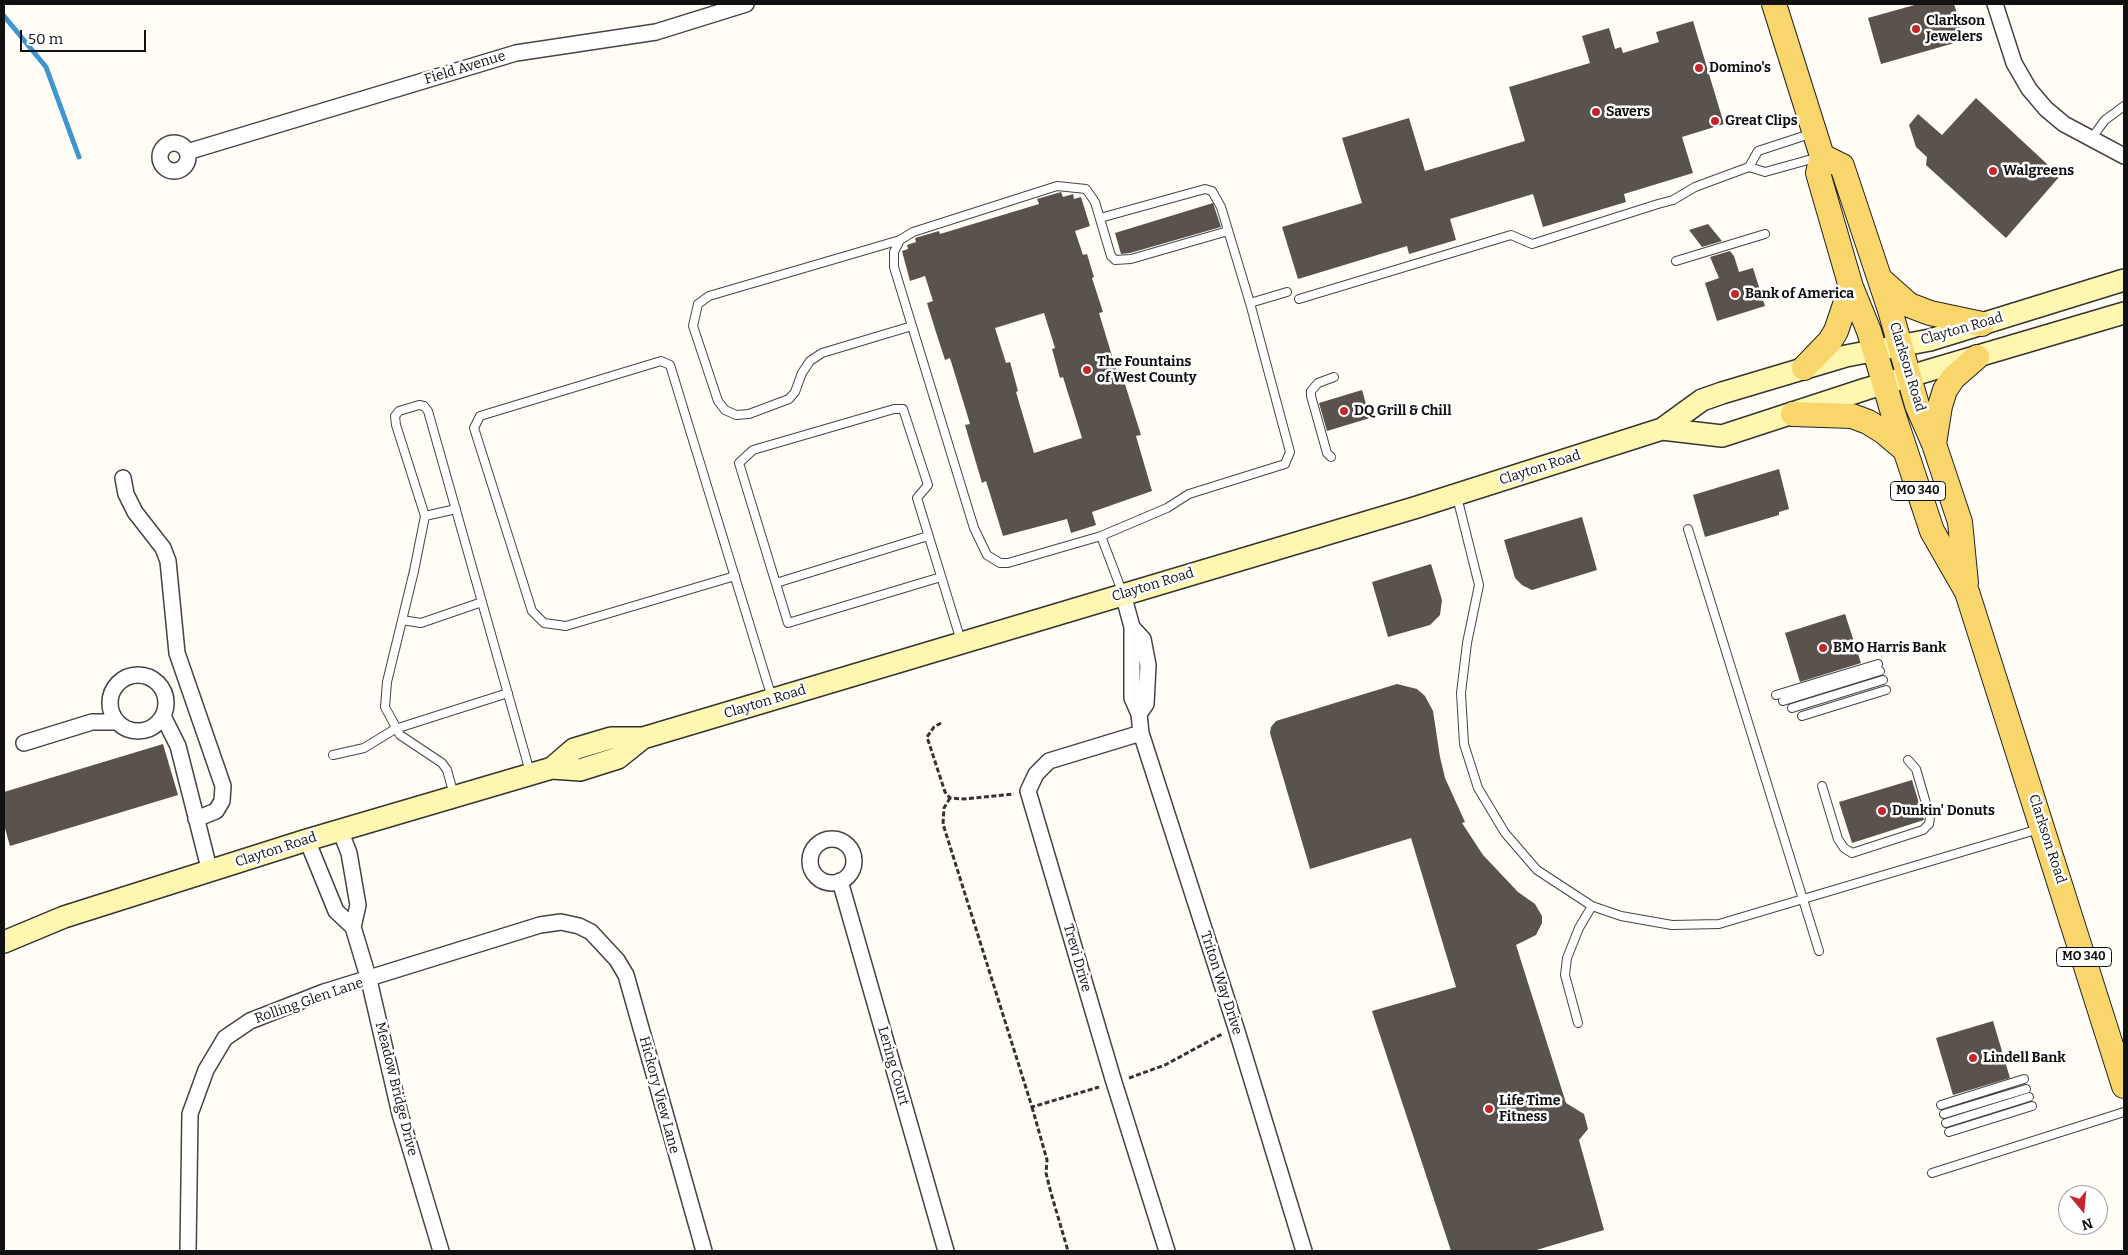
<!DOCTYPE html>
<style>
body{margin:0}
#map{position:relative;width:2128px;height:1255px;overflow:hidden;background:#fffdf5;font-family:Bitter,serif}
canvas{display:block}
.frame{position:absolute;inset:0;border:5px solid #111;pointer-events:none}
.north{position:absolute;left:2058px;top:1185px;width:50px;height:50px;box-sizing:border-box;background:#fff;border:1px solid #a0a0a0;border-radius:50%;rotate:163deg;font-size:14px;font-weight:700;line-height:20px;text-align:center;color:#111}
.north::after{content:'';display:block;margin:auto;width:18px;height:22px;background:#c4262e;clip-path:polygon(50% 0,100% 100%,50% 72%,0 100%)}
.scale{position:absolute;left:20px;top:30px;width:126px;height:22px;box-sizing:border-box;border:2px solid #111;border-top:0;padding-left:6px;font-size:15px;line-height:18px;white-space:nowrap;color:#111;-webkit-text-stroke:4px #fff;paint-order:stroke}
</style>
<div id="map">
<canvas width="2128" height="1255"></canvas>
<div class="frame"></div>
<div class="north">N</div>
<div class="scale">50 m</div>
</div>
<script>
const c = document.querySelector('canvas').getContext('2d');
c.lineJoin = 'round';
const poly = rows => new Path2D(rows.map(r => 'M' + r).join(''));
function stroke(path, color, width, dash) { c.strokeStyle = color; c.lineWidth = width; c.lineCap = dash ? 'butt' : 'round'; c.setLineDash(dash || []); c.stroke(path); }
function fillPath(path, color) { c.fillStyle = color; c.fill(path, 'evenodd'); }
function write(font, color, halo, rows, align = 'center') {
  c.font = font + ' Bitter,serif'; c.lineWidth = 5; c.setLineDash([]); c.textBaseline = 'middle'; c.strokeStyle = halo; c.fillStyle = color; for (const [text, x, y, turn = 0] of rows) {
    c.save(); c.translate(x, y); c.rotate((+turn || 0) * Math.PI / 180); c.textAlign = isNaN(turn) ? turn : align; if (halo) c.strokeText(text, 0, 0); c.fillText(text, 0, 0); c.restore();
  }
}
const stream = poly([
 [4,16,46,67,79,157]
]);
const building = poly([
 [1918,4,1954,4,1965,40,1881,64,1868,18],
 [1693,21,1724,124,1682,137,1693,173,1624,194,1626,202,1543,227,1533,194,1450,219,1456,240,1409,254,1407,246,1298,279,1282,227,1362,203,1342,138,1409,118,1425,171,1525,141,1509,87,1590,63,1582,36,1609,28,1615,49,1621,47,1623,53,1659,42,1656,32],
 [1976,98,2060,176,2006,238,1926,165,1927,157,1916,147,1909,125,1918,114,1942,135],
 [1061,192,1063,197,1073,194,1074,199,1081,197,1090,226,1075,231,1083,255,1087,254,1094,277,1092,278,1103,312,1099,313,1119,379,1123,378,1141,435,1136,436,1152,491,1092,512,1096,525,1071,533,1067,519,1003,536,986,481,982,483,965,425,970,424,950,358,945,360,934,326,927,303,933,301,925,276,910,281,902,251,908,249,907,245,916,242,915,238,939,231,940,234,1039,204,1037,199],
 [1044,313,1055,348,1052,349,1060,378,1063,377,1082,438,1034,453,1016,392,1018,391,1010,362,1006,363,995,328],
 [1213,203,1221,227,1130,253,1121,254,1115,233],
 [1708,224,1722,241,1702,247,1689,230],
 [1730,251,1734,256,1739,272,1753,268,1765,306,1717,321,1705,283,1719,278,1710,257],
 [1362,390,1370,418,1327,431,1319,403],
 [1779,469,1789,509,1779,512,1779,515,1705,537,1693,495],
 [1582,517,1597,570,1532,590,1522,585,1515,578,1504,540],
 [1431,564,1442,600,1440,615,1430,625,1388,637,1372,582],
 [1845,614,1861,663,1800,682,1785,633],
 [1397,684,1417,689,1425,696,1433,711,1440,757,1445,778,1465,822,1462,823,1483,855,1518,892,1535,904,1542,916,1542,923,1536,935,1516,945,1566,1103,1584,1114,1588,1129,1579,1140,1604,1230,1533,1251,1451,1251,1372,1011,1456,987,1411,838,1310,869,1270,733,1271,727,1276,721],
 [163,744,178,795,10,846,4,825,4,792],
 [1912,780,1924,820,1852,843,1839,802],
 [1993,1021,2010,1078,1953,1095,1936,1038]
]);
const path = poly([
 [941,723,934,727,927,737,945,792,950,798,964,799,1014,794],
 [950,798,944,808,943,824,1032,1107,1099,1087],
 [1129,1078,1165,1065,1222,1034],
 [1032,1107,1047,1160,1046,1173,1051,1193,1068,1251]
]);
const lane = poly([
 [2091,139,2105,120,2124,106],
 [1749,167,1765,172,1819,157],
 [1100,218,1205,189,1212,191,1221,207,1250,303,1287,292],
 [900,240,709,296,698,304,693,326,718,401,725,410,736,415,749,414,789,399,795,392,802,373,810,361,822,353,912,326],
 [1676,261,1765,234],
 [1299,299,1511,235,1532,244,1658,204,1673,200,1695,187,1749,167,1758,151,1813,133],
 [1331,457,1327,453,1311,396,1311,391,1318,383,1334,377],
 [1457,497,1479,585,1467,643,1461,693,1464,744,1478,788,1505,833,1537,870,1592,906,1621,916,1672,925,1719,924,2039,829],
 [425,516,456,509],
 [1688,529,1819,951],
 [1101,536,1167,508,1189,494,1285,464,1290,452,1250,303],
 [735,576,566,626,544,623,532,611,474,428,480,416,661,361,670,365,772,698],
 [941,577,788,623,739,463,753,450,894,409,903,409,928,485,917,498,961,641],
 [776,583,928,536],
 [1123,594,1101,536,1008,563,1000,563,987,555,974,528,912,326,894,267,894,252,900,240,913,232,1057,186,1086,189,1095,202,1111,256,1115,260,1131,259,1228,231],
 [402,620,421,623,482,602],
 [1776,695,1878,664],
 [1783,701,1880,671],
 [1792,708,1883,680],
 [1802,716,1886,690],
 [333,755,364,748,395,729,508,693],
 [1822,786,1838,839,1844,848,1852,853,1923,830,1929,824,1930,817,1916,769,1908,760],
 [454,795,447,770,442,763,400,735,385,707,387,682,414,571,425,516,396,425,395,416,399,411,419,405,424,406,428,411,530,772],
 [1578,1023,1565,975,1567,958,1579,928,1592,906],
 [1941,1105,2024,1079],
 [1944,1114,2026,1089],
 [1946,1123,2029,1097],
 [1949,1132,2032,1106],
 [1932,1173,2124,1112]
]);
const street = poly([
 [1995,4,2014,63,2029,89,2046,109,2064,124,2124,156],
 '160 157a14 14 0 1 1 28 0a14 14 0 1 1-28 0Z',
 [187,152,516,53,656,32,746,4],
 [123,478,126,494,135,512,163,548,168,561,177,653,223,786,222,801,216,811,196,819],
 [1123,594,1132,627,1132,698,1139,714,1141,733,1236,1028,1304,1251],
 [1132,627,1143,639,1148,665,1146,704,1139,714],
 '110 703a28 28 0 1 1 56 0a28 28 0 1 1-56 0Z',
 [163,716,178,746,210,872],
 [1141,733,1049,761,1036,774,1028,791,1113,1079,1167,1251],
 [24,743,92,722,117,722],
 [340,830,349,853,358,905,353,927,369,980,400,1114,441,1251],
 '810 861a22 22 0 1 1 44 0a22 22 0 1 1-44 0Z',
 [307,840,336,911,353,927],
 [840,881,946,1251],
 [188,1251,190,1114,206,1070,225,1038,250,1021,324,992,540,925,561,922,579,926,591,932,617,960,626,975,704,1251]
]);
const secondary = poly([
 [1662,429,1722,436,1866,389,2124,313],
 [552,768,574,749,611,738,643,738,1414,508,1662,429,1702,400,1722,393,1846,356,1930,340,2124,280],
 [4,942,64,917,307,840,552,768,580,770,618,758,643,738]
]);
const primary = poly([
 [1774,4,1822,156,1818,173,1851,287,1869,331,1893,413,1932,531,1967,592,2124,1086],
 [1822,156,1842,166,1890,310,1917,405,1934,444,1960,522,1966,583],
 [1881,280,1909,305,1930,313,1982,324],
 [1804,368,1830,341,1836,331,1851,287],
 [1793,414,1852,416,1868,422,1884,432,1904,449],
 [1934,444,1940,406,1945,390,1953,378,1977,357]
]);
const markers = [
 [1916,29,5,"#c4262e"],
 [1699,68,5,"#c4262e"],
 [1596,112,5,"#c4262e"],
 [1715,121,5,"#c4262e"],
 [1993,171,5,"#c4262e"],
 [1735,294,5,"#c4262e"],
 [1087,370,5,"#c4262e"],
 [1344,411,5,"#c4262e"],
 [1823,648,5,"#c4262e"],
 [1882,811,5,"#c4262e"],
 [1973,1058,5,"#c4262e"],
 [1489,1109,5,"#c4262e"]
];
const shields = [
 [1918,491,55],
 [2084,957,55]
];
const shieldNames = [
 ["MO 340",1918,491],
 ["MO 340",2084,957]
];
const poiNames = [
 ["Clarkson",1926,21],
 ["Jewelers",1926,37],
 ["Domino's",1709,68],
 ["Savers",1606,112],
 ["Great Clips",1725,121],
 ["Walgreens",2003,171],
 ["Bank of America",1745,294],
 ["The Fountains",1097,362],
 ["of West County",1097,378],
 ["DQ Grill & Chill",1354,411],
 ["BMO Harris Bank",1833,648],
 ["Dunkin' Donuts",1892,811],
 ["Lindell Bank",1983,1058],
 ["Life Time",1499,1101],
 ["Fitness",1499,1117]
];
const streetNames = [
 ["Field Avenue",465,68,-17],
 ["Clayton Road",1962,329,-16],
 ["Clarkson Road",1907,367,73],
 ["Clayton Road",1540,468,-18],
 ["Clayton Road",1153,585,-17],
 ["Clayton Road",765,702,-17],
 ["Clarkson Road",2047,839,72],
 ["Clayton Road",276,850,-18],
 ["Trevi Drive",1077,958,74],
 ["Triton Way Drive",1221,983,72],
 ["Rolling Glen Lane",309,1001,-19],
 ["Lering Court",893,1066,74],
 ["Meadow Bridge Drive",396,1089,76],
 ["Hickory View Lane",659,1095,75]
];
stroke(stream, '#3f96cf', 5);
fillPath(building, '#5a524d');
stroke(lane, '#444', 10);
stroke(street, '#444', 18);
stroke(secondary, '#333', 24);
stroke(primary, '#222', 26);
stroke(path, '#333', 3, [5, 2.5]);
stroke(lane, '#fff', 8);
stroke(street, '#fff', 15);
stroke(secondary, '#fff6b0', 21);
stroke(primary, '#f9d66b', 24);
for (const [x, y, r, color] of markers) { const dot = new Path2D(); dot.arc(x, y, r, 0, 2 * Math.PI); c.fillStyle = color; c.fill(dot); stroke(dot, '#fff', 2); }
for (const [x, y, w] of shields) { const box = new Path2D(); box.roundRect(x - w / 2, y - 9.5, w, 19, 4); c.fillStyle = '#fff'; c.fill(box); stroke(box, '#111', 1); }
write('bold 12px', '#111', null, shieldNames);
write('bold 14px', '#111', '#fff', poiNames, 'left');
write('14px', '#111', '#fff', streetNames);
</script>
